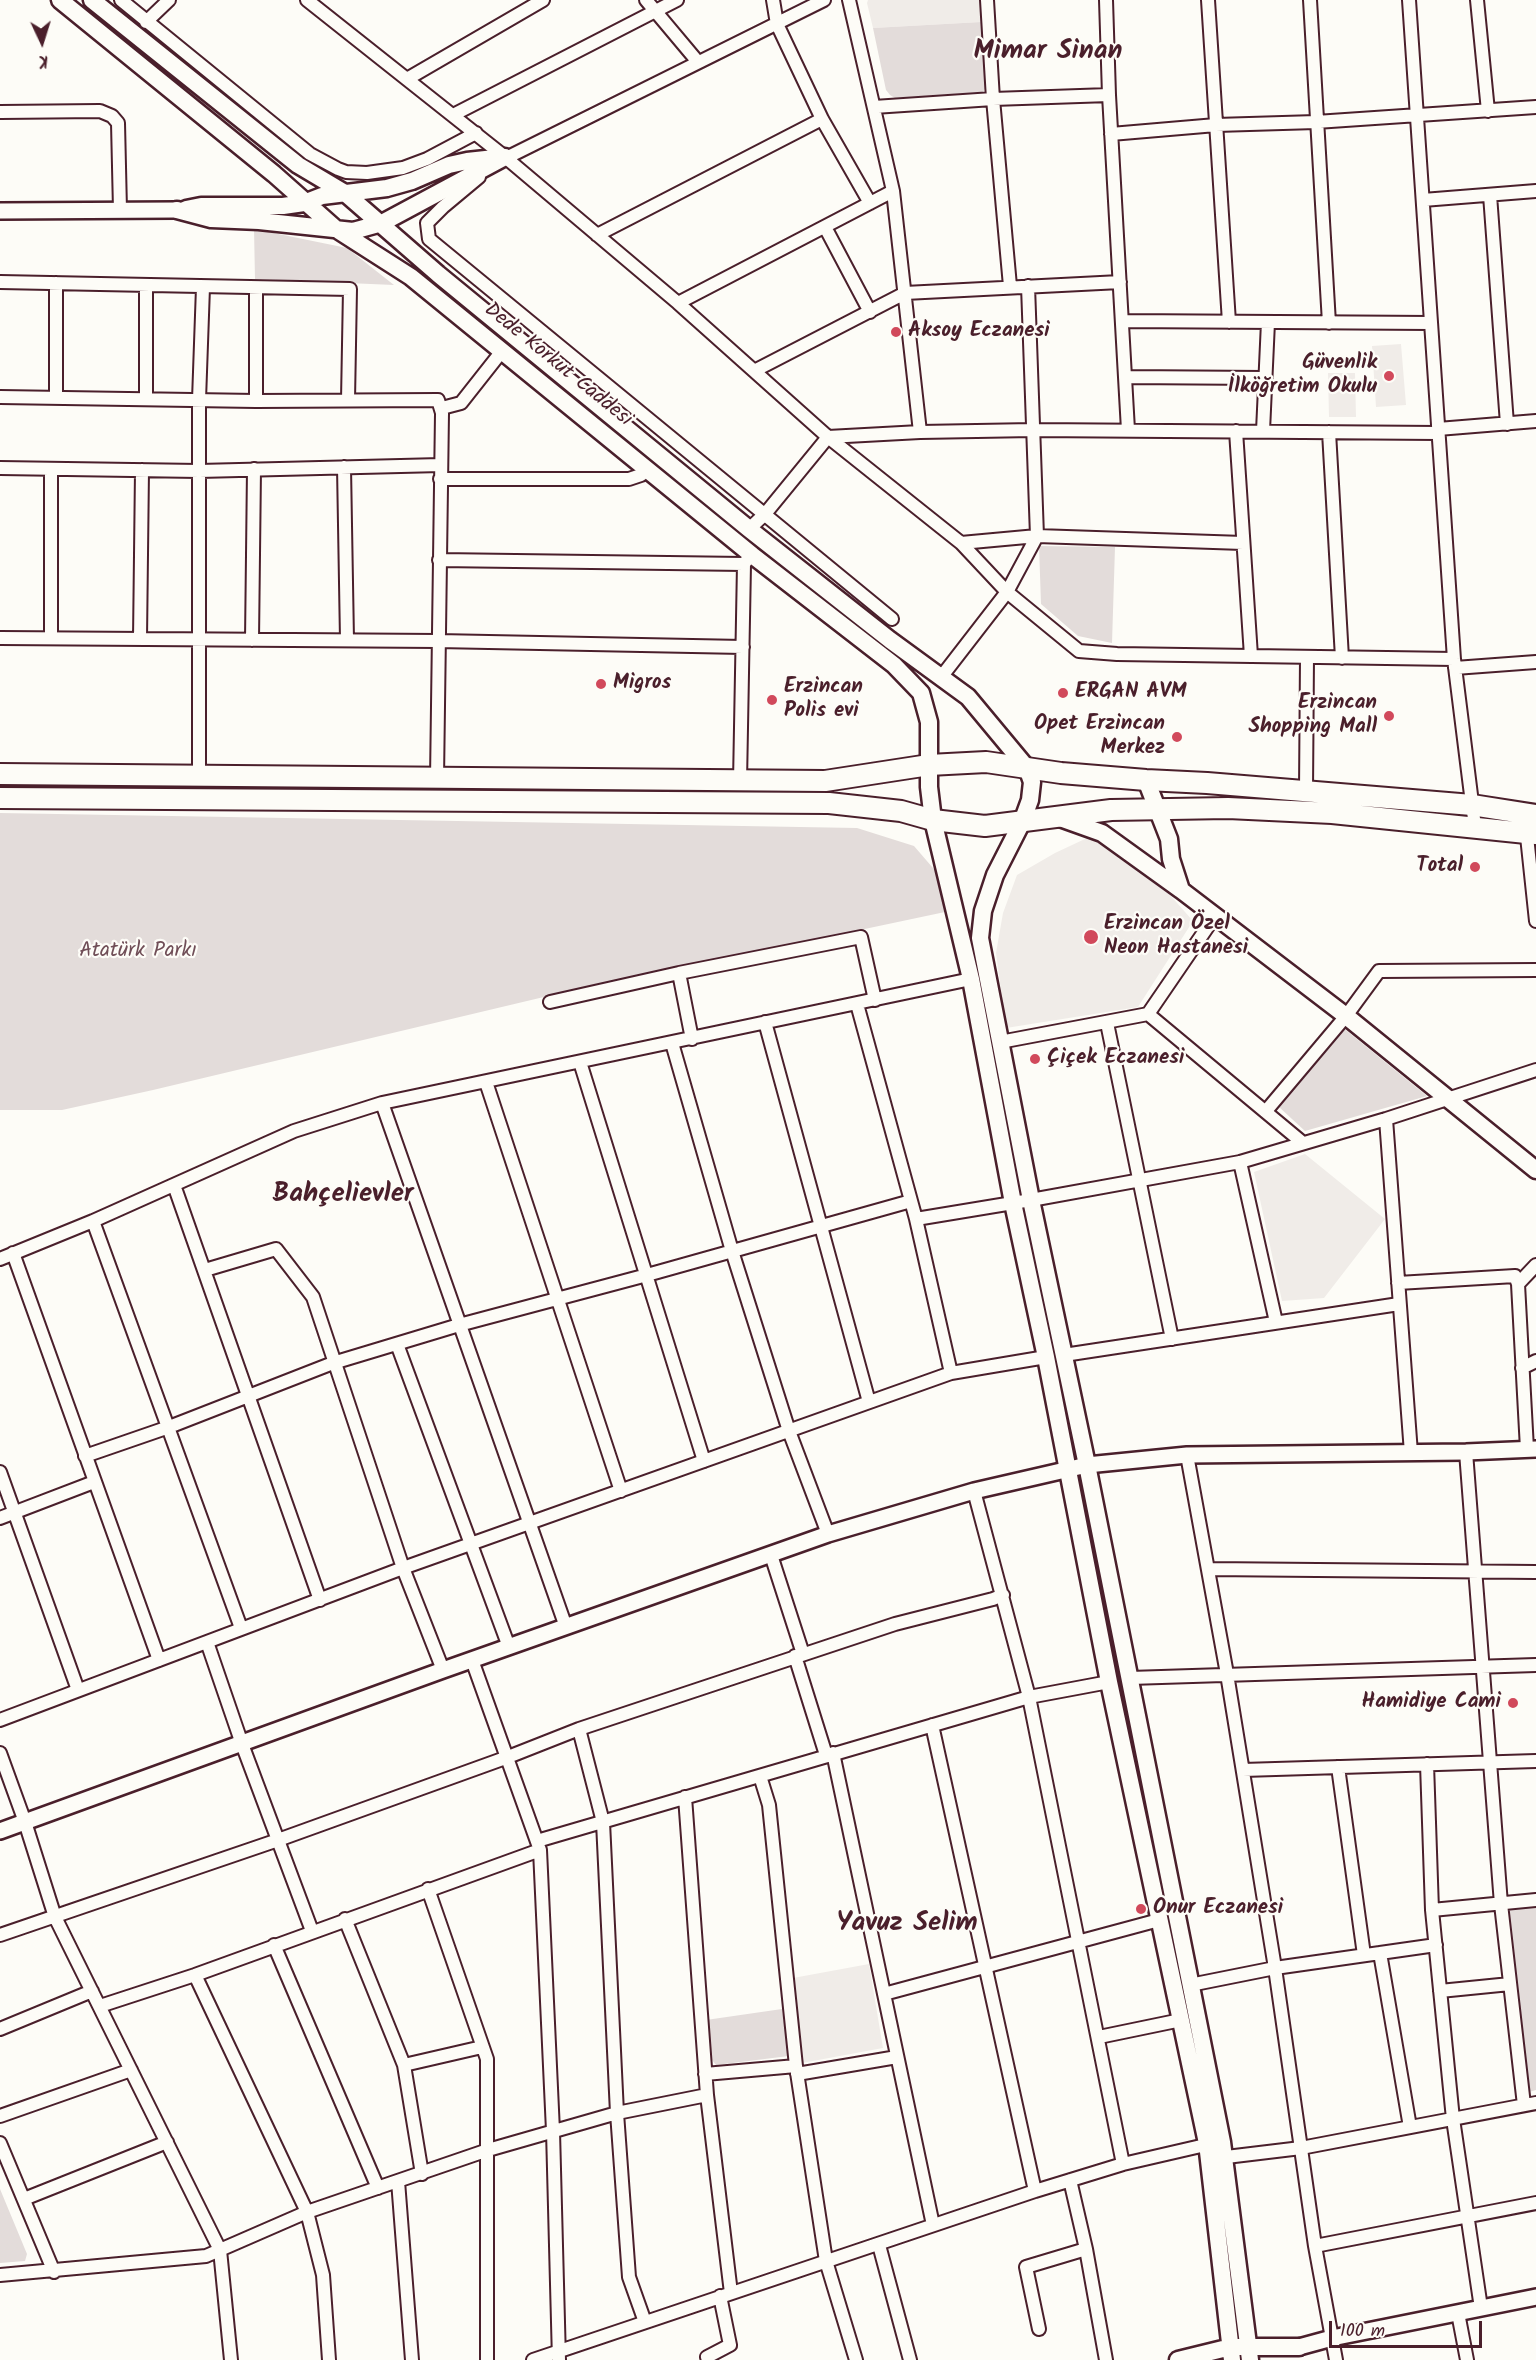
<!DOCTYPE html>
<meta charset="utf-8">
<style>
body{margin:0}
#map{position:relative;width:1536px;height:2360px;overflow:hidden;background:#fdfcf7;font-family:Kalam,sans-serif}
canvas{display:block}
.north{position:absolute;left:12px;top:12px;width:60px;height:60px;-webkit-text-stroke:4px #fdfcf7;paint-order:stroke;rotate:176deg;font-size:16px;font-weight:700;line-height:24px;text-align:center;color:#4a1f2b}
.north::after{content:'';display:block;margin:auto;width:21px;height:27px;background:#4a1f2b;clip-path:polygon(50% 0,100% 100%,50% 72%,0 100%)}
.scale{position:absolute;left:1329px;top:2321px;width:153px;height:27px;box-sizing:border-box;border:3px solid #4a1f2b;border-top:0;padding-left:8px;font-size:18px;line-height:21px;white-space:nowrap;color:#4a1f2b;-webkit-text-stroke:4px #fdfcf7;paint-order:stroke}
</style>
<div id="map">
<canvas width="1536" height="2360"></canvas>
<div class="north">K</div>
<div class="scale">100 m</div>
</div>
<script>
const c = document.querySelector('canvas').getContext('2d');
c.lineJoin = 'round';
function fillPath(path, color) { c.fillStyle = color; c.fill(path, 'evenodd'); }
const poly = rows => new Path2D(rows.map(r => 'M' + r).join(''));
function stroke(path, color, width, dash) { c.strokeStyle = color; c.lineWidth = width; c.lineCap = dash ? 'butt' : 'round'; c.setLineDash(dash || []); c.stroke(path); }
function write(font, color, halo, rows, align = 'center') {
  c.font = font + ' Kalam,sans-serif'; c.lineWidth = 4.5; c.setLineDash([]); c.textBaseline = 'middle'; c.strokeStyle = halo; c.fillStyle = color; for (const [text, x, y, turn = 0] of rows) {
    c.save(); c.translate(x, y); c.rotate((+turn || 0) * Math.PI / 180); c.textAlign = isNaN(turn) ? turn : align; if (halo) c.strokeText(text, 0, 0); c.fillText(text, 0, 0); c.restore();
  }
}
const built = poly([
 [868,0,981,0,981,22,873,28,867,3],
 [1401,344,1406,405,1376,407,1372,346],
 [1328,373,1355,373,1356,417,1329,417],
 [1087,838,1103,844,1170,895,1193,921,1138,1007,1006,1028,996,953,1003,913,1017,875,1055,853],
 [1305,1154,1385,1219,1324,1298,1282,1301,1254,1172],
 [869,1964,883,2048,802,2063,793,1978]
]);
const green = poly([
 [981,22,987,86,983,92,895,98,890,95,886,90,873,28],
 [254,229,347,248,394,285,255,279],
 [1039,546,1115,547,1112,643,1078,636,1041,604],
 [0,813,857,828,914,846,939,875,945,912,548,996,153,1090,62,1110,0,1110],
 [1342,1027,1427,1096,1305,1131,1279,1107],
 [1536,1907,1536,2090,1529,2092,1507,1910],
 [782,2009,789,2056,716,2065,712,2060,706,2020],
 [0,2189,27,2254,25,2261,0,2263]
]);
const minor = poly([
 [121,0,310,154,338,169,346,172,367,173,403,168,427,159,476,133],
 [307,0,505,157,678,303,828,437,961,543,1007,592,1079,651,1117,654,1454,659],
 [646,0,698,62],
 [773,0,777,24,822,119,870,203],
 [849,0,893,191,920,432],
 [987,0,993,99,1010,286],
 [1106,0,1109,95,1128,430],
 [1208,0,1229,322],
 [1310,0,1329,323],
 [1409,0,1454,659,1475,827],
 [1477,0,1488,111],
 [146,22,169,0],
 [407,79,543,0],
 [874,107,993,99,1109,95],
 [0,112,100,111,112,116,118,123,120,210],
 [453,115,677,0],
 [1111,134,1216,125,1316,122,1536,107],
 [500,161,824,0],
 [479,177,443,207,427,223,429,239,892,619],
 [1490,195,1507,424],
 [1423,200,1536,191],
 [825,227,870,312],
 [597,235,822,119],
 [0,282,350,289,348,400],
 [146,286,146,399],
 [678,303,893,191],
 [1123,321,1431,323],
 [754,371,905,293,1120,282],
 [1125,377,1264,378],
 [0,397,256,401,438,400,442,413,437,779],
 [56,398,56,283],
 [256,401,256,288],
 [442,408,461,403,502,351],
 [1438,429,1536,421],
 [1236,431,1251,656],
 [1263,431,1268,322],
 [1329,432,1342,658],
 [344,467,347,640],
 [0,468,199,471,441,465],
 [51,469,51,638],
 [440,479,629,479,641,475,647,469],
 [749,529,765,514,828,437,920,432,1033,430,1438,433],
 [961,543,1037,536,1243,543],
 [439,560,744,564],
 [0,638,438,641,743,647],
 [140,639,142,470],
 [252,640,254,469],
 [1455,668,1536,662],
 [942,676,1007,592,1037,536,1028,286],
 [199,776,199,400,203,287],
 [740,782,744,564,747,560],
 [1306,791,1307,657],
 [1526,827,1536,921],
 [679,973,692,1039],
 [550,1002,679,973,861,937,875,1000],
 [857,1004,916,1219,951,1373],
 [1148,1014,1303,1143],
 [765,1022,869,1402],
 [1107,1023,1172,1339],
 [1000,1042,1148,1014,1215,916],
 [672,1043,732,1251,789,1431,828,1534],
 [580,1062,704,1461],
 [486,1082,621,1491],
 [382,1103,566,1627],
 [1266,1111,1346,1016,1379,971,1536,970],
 [1386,1119,1411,1453],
 [1240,1162,1276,1322],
 [174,1185,320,1600],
 [916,1219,1031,1200,1240,1162,1386,1119,1536,1070],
 [93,1221,241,1628],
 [13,1253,159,1660],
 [0,1259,93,1221,294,1131,382,1103,971,979],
 [205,1270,276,1249,313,1297,403,1568,443,1670],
 [1398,1283,1515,1276,1518,1284,1527,1449],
 [1518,1284,1536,1265],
 [397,1344,509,1647],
 [1064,1355,1399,1304],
 [1522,1368,1536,1361],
 [1466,1452,1501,1904,1524,2105],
 [1187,1455,1227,1674,1275,1968,1315,2246,1336,2360],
 [85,1456,169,1427,333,1363,459,1325,647,1275,911,1201],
 [0,1472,78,1690],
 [974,1491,1029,1697,1123,2164],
 [0,1518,94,1482],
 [771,1555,803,1654],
 [1208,1569,1536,1572],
 [207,1642,242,1744,312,1931],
 [795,1656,826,1755],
 [472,1660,540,1850,553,2131,559,2360],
 [1130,1678,1536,1665],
 [0,1720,403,1568,951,1373,1046,1357],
 [932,1725,1035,2191],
 [579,1729,603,1822,617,2113,629,2277,645,2322],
 [0,1753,25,1822,55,1917,220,2250,231,2360],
 [833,1753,933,2225],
 [1427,1764,1432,1910,1453,2119,1481,2308],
 [1338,1767,1364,1955],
 [1243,1770,1536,1761],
 [760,1776,769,1805,796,2066,826,2261,856,2360],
 [685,1797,707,2095,731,2293],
 [537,1841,1029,1697,1109,1682],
 [428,1889,487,2059,487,2360],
 [1432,1910,1536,1900],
 [345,1919,404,2065,422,2174],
 [0,1935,278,1840,508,1757,579,1729,895,1624,993,1599,1003,1595],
 [274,1945,378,2188],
 [1380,1953,1410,2127],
 [195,1975,307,2212,323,2275,329,2360],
 [1190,1985,1275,1968,1436,1945],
 [1440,1991,1510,1984],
 [884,1994,1159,1920],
 [100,2006,195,1975,540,1850],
 [0,2029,92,1991],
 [1099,2037,1181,2020],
 [404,2065,482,2047],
 [705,2074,796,2066],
 [797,2074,897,2057],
 [0,2116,131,2070],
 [0,2143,54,2272],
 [1218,2158,1301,2148,1536,2103],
 [1070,2180,1086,2249,1106,2360],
 [398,2181,412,2360],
 [24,2199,167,2142],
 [879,2245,910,2360],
 [1315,2246,1536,2203],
 [0,2275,206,2256,307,2212,488,2150,617,2113,707,2095],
 [1458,2313,1467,2360],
 [1039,2329,1026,2267,1086,2249],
 [533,2360,1035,2191,1123,2164,1214,2143],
 [708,2360,707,2357,730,2345,720,2296]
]);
const tertiary = poly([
 [0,211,177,210],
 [0,1831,443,1670,828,1534,974,1491,1087,1465,1187,1455,1466,1452,1536,1449],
 [1299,2347,1332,2338,1536,2297]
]);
const secondary = poly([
 [60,0,274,174,336,229,411,277,752,555,894,665,921,693,929,722,929,787,933,820,971,979,1013,1203,1046,1357,1109,1682,1207,2143,1232,2360],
 [92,0,298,165,345,193,438,274,749,529,890,640,968,697,1027,768,1032,782,1030,800,1022,822,995,875,983,911,980,938,1031,1200,1087,1465,1222,2142,1250,2360],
 [186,209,201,206,283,206,304,203,322,196,387,188,412,181,449,165,467,161,495,158],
 [177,210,211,219,259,221,353,231,382,223,505,157],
 [1146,780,1169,839,1171,859,1181,890],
 [1060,818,1102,833,1181,890,1346,1016,1536,1170],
 [1178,2360,1231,2347,1299,2347]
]);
const primary = poly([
 [0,774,825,781,929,765,986,762,1061,773,1146,780,1207,783,1472,805,1536,815],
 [0,798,829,803,901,811,933,820,985,826,1111,810,1228,808,1332,813,1536,834]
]);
const markers = [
 [896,332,6,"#d1495b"],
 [1389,376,6,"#d1495b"],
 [601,684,6,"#d1495b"],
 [1063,693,6,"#d1495b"],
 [772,700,6,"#d1495b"],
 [1389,716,6,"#d1495b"],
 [1177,737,6,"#d1495b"],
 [1475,867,6,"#d1495b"],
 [1091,937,8,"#d1495b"],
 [1035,1059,6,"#d1495b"],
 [1513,1703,6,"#d1495b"],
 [1141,1909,6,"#d1495b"]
];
const poiNames = [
 ["Aksoy Eczanesi",908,332],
 ["Güvenlik",1377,364,"right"],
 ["İlköğretim Okulu",1377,388,"right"],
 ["Migros",613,684],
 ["Erzincan",784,688],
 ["Polis evi",784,712],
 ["ERGAN AVM",1075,693],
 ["Erzincan",1377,704,"right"],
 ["Shopping Mall",1377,728,"right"],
 ["Opet Erzincan",1165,725,"right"],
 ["Merkez",1165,749,"right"],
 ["Total",1463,867,"right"],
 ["Erzincan Özel",1104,925],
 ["Neon Hastanesi",1104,949],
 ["Çiçek Eczanesi",1047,1059],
 ["Hamidiye Cami",1501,1703,"right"],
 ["Onur Eczanesi",1153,1909]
];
const streetNames = [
 ["Dede Korkut Caddesi",557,366,39]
];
const parkNames = [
 ["Atatürk Parkı",138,952]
];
const districtNames = [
 ["Mimar Sinan",1048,53],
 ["Bahçelievler",343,1196],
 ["Yavuz Selim",907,1925]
];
fillPath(built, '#f0ece8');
fillPath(green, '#e3dcda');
stroke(minor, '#4a1f2b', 16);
stroke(tertiary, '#4a1f2b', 20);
stroke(secondary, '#4a1f2b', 21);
stroke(primary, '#4a1f2b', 24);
stroke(minor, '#fdfcf7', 12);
stroke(tertiary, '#fdfcf7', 15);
stroke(secondary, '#fdfcf7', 16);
stroke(primary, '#fdfcf7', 20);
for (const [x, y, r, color] of markers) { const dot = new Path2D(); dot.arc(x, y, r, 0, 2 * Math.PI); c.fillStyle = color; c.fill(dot); stroke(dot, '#fdfcf7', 2); }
write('bold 21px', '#4a1f2b', '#fdfcf7', poiNames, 'left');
write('21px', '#4a1f2b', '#fdfcf7', streetNames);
write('21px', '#704e57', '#fdfcf7', parkNames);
write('bold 27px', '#4a1f2b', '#fdfcf7', districtNames);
</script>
